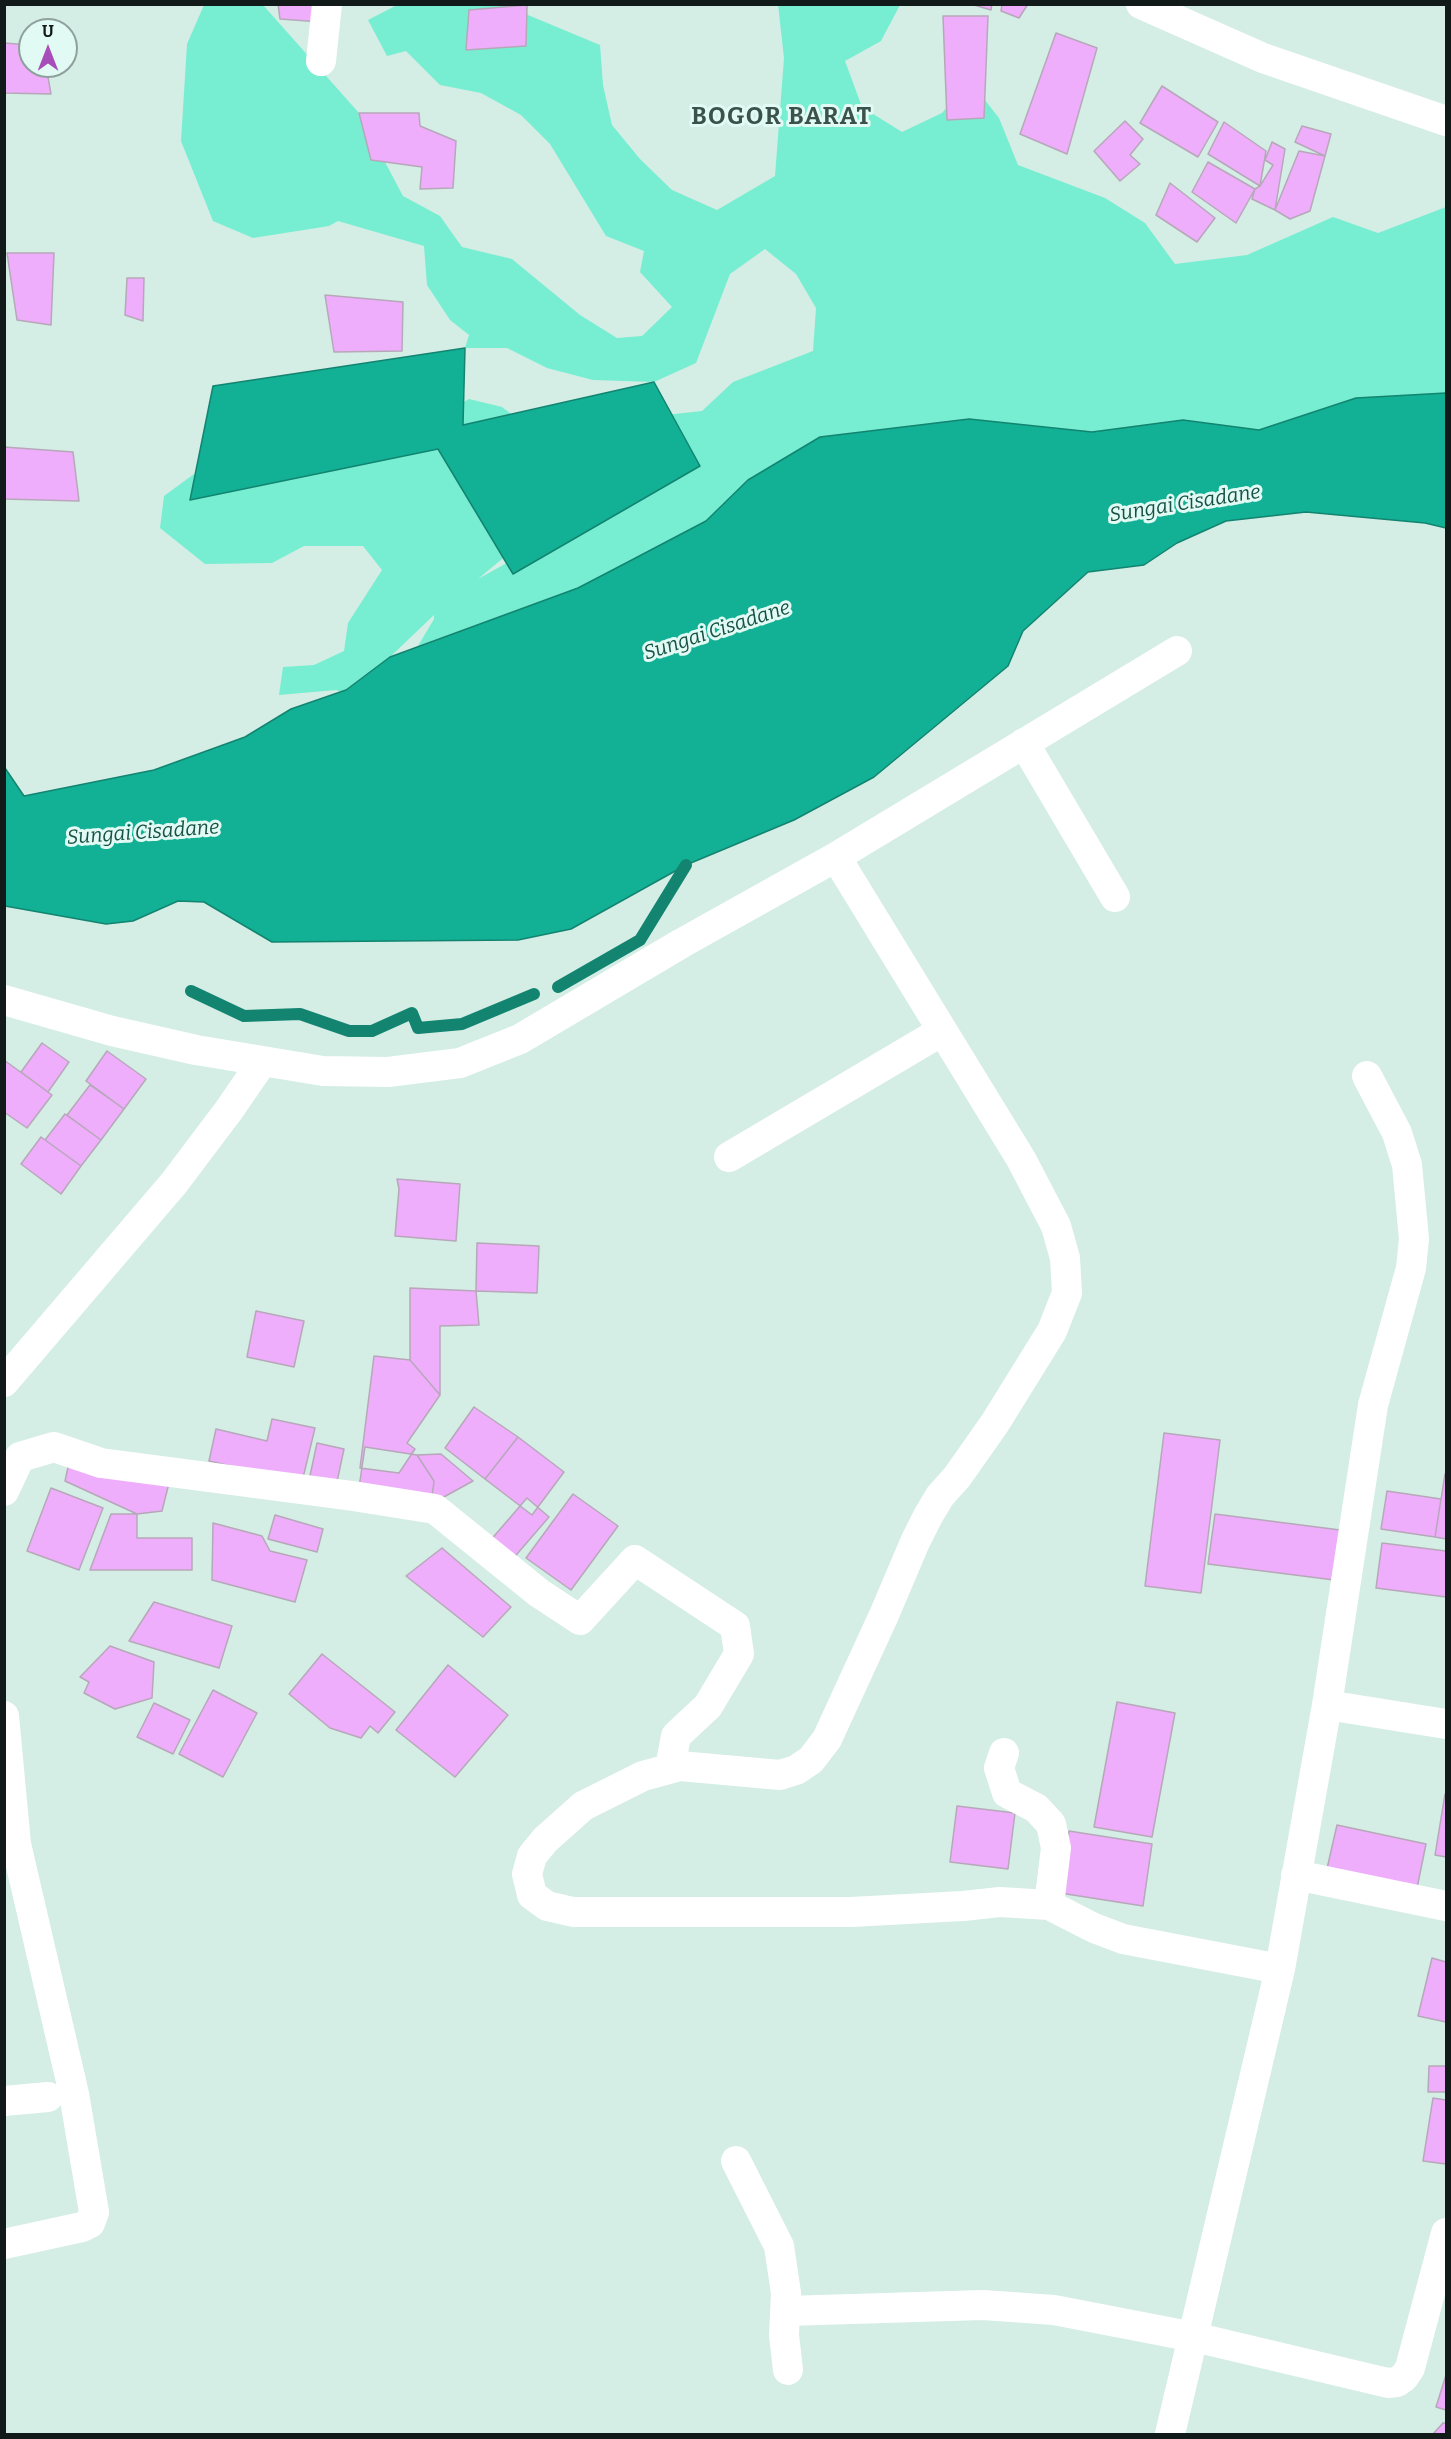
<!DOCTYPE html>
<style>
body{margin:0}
#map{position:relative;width:1451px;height:2439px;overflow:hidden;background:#d4ede5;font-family:Bitter,serif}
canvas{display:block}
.frame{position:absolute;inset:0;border:6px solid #111a18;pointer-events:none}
.north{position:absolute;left:18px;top:18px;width:60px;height:60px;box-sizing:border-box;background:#e1faf3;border:2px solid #8ea09b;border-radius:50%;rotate:0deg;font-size:16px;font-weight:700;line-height:24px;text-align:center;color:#111a18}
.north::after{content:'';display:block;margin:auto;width:21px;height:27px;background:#a84eb9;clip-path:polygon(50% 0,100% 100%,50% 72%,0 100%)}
</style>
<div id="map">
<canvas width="1451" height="2439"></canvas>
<div class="frame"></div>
<div class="north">U</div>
</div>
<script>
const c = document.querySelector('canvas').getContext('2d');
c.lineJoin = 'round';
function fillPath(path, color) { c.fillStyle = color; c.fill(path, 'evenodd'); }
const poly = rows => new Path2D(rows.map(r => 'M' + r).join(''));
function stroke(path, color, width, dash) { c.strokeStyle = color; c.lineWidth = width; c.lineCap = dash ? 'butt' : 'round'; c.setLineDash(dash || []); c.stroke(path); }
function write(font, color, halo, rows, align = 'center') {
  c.font = font + ' Bitter,serif'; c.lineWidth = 6; c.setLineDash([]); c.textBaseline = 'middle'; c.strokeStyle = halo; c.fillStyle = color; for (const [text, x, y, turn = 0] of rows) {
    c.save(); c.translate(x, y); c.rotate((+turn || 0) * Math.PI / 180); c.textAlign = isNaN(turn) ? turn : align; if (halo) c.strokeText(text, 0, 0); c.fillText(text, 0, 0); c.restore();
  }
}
const green = poly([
 [778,4,900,5,881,41,845,61,862,107,902,132,942,113,970,81,999,118,1018,165,1105,198,1145,223,1175,264,1247,255,1333,217,1378,233,1446,207,1446,393,1356,398,1259,430,1183,420,1092,432,969,419,748,480,706,521,578,588,418,646,434,619,434,615,390,657,342,692,336,690,279,695,283,667,314,665,344,651,348,623,382,570,363,546,304,546,272,563,205,564,160,528,164,496,194,474,225,478,387,446,469,399,502,407,530,428,520,544,478,579,530,550,656,416,702,411,733,382,813,351,816,308,796,274,765,249,730,274,696,363,654,382,593,380,547,368,507,348,465,348,469,335,450,320,427,285,424,246,338,221,329,226,253,238,213,221,181,141,187,44,204,5,263,5,359,113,403,196,440,216,462,247,512,259,580,315,617,338,642,336,672,307,640,272,644,251,606,236,550,144,521,115,481,93,440,85,406,51,387,56,368,20,397,5,504,5,600,45,603,85,612,125,640,159,672,190,717,210,775,176,784,58]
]);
const water = poly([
 [465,348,463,425,654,382,700,466,513,574,438,449,190,500,213,386,465,348],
 [1446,393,1446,528,1425,523,1306,512,1226,521,1177,543,1144,565,1088,572,1023,631,1008,666,874,777,794,820,686,865,571,929,518,940,272,942,204,902,178,901,133,921,106,924,5,906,5,768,24,796,154,770,245,737,291,709,346,690,390,657,578,588,626,563,706,521,748,480,820,437,969,419,1092,432,1183,420,1259,430,1356,398,1446,393]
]);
const stream = poly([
 [558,987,640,940,686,865],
 [191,991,244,1016,300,1014,349,1031,372,1031,412,1013,418,1028,462,1024,534,994]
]);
const building = poly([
 [278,4,322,4,321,22,280,19,278,4],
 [992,4,991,10,974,5,975,4,992,4],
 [1002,4,1028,4,1019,18,1001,11,1002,4],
 [527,5,526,46,466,50,469,10,527,5],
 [943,16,988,16,984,118,947,120,943,16],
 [1056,33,1097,48,1067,154,1020,134,1056,33],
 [4,43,30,45,30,66,46,66,51,94,4,93,4,43],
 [1162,86,1218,122,1198,157,1140,123,1162,86],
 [359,113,419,113,420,126,456,141,453,188,420,189,422,167,371,160,359,113],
 [1125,121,1143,139,1130,155,1140,164,1120,181,1094,151,1125,121],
 [1224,122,1266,151,1260,186,1208,154,1224,122],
 [1302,126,1331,134,1325,156,1295,142,1302,126],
 [1272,142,1285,149,1275,210,1252,199,1255,189,1260,186,1273,165,1265,160,1272,142],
 [1299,151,1325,156,1310,211,1290,219,1275,210,1299,151],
 [1208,162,1255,189,1236,223,1192,192,1208,162],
 [1170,183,1215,218,1197,242,1156,215,1170,183],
 [7,253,54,253,51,325,17,320,7,253],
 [127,278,144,278,143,321,125,315,127,278],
 [325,295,403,302,402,351,334,352,325,295],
 [4,447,73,452,79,501,4,499,4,447],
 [42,1043,69,1062,48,1092,21,1072,42,1043],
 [107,1051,146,1079,124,1109,86,1081,107,1051],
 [4,1060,52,1095,27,1128,4,1112,4,1060],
 [90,1085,124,1109,101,1140,67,1115,90,1085],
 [65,1114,101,1140,81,1166,45,1140,65,1114],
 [41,1137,81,1166,61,1194,21,1164,41,1137],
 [397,1179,460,1184,456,1241,395,1236,399,1189,397,1179],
 [477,1243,539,1246,537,1293,476,1291,477,1243],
 [410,1288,476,1291,479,1325,440,1326,440,1395,410,1360,410,1288],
 [256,1311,304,1321,294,1367,247,1357,256,1311],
 [374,1356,410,1360,440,1395,407,1443,415,1449,399,1473,360,1468,374,1356],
 [474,1407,518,1437,485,1479,445,1448,474,1407],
 [272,1419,315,1428,302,1482,209,1461,216,1429,267,1441,272,1419],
 [1164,1433,1220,1440,1201,1593,1145,1586,1164,1433],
 [518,1437,564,1472,532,1515,485,1479,518,1437],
 [317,1443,344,1449,335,1491,308,1485,317,1443],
 [365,1447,417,1455,434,1481,431,1504,358,1494,365,1447],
 [441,1454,473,1481,431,1504,434,1481,417,1455,441,1454],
 [70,1458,169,1483,162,1511,137,1514,65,1481,70,1458],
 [1445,1474,1446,1474,1446,1539,1435,1537,1445,1474],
 [51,1488,103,1508,79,1570,27,1551,51,1488],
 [1387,1491,1441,1499,1435,1537,1381,1529,1387,1491],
 [573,1494,618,1526,571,1590,526,1558,573,1494],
 [527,1498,549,1517,511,1561,489,1542,527,1498],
 [111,1514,137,1514,137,1538,192,1538,192,1570,90,1570,111,1514],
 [1215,1514,1348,1531,1342,1581,1208,1564,1215,1514],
 [275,1515,323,1529,317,1552,268,1539,275,1515],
 [213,1523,262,1536,270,1551,307,1560,295,1602,212,1580,213,1523],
 [1382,1543,1446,1551,1446,1597,1376,1588,1382,1543],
 [442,1548,511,1607,483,1637,406,1576,442,1548],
 [154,1602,232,1626,219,1668,129,1641,154,1602],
 [110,1646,154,1662,152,1698,115,1709,84,1693,89,1682,80,1677,110,1646],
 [322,1654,395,1712,378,1733,370,1726,361,1738,330,1728,289,1694,322,1654],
 [448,1665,508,1715,455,1777,396,1730,448,1665],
 [213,1690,257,1713,223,1777,179,1754,213,1690],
 [1117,1702,1175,1713,1152,1837,1094,1827,1117,1702],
 [154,1703,190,1720,173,1754,137,1737,154,1703],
 [1445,1794,1446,1795,1446,1857,1435,1855,1445,1794],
 [957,1806,1015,1813,1008,1869,950,1862,957,1806],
 [1337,1825,1426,1844,1416,1893,1326,1873,1337,1825],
 [1069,1831,1152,1844,1143,1906,1060,1893,1069,1831],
 [1432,1958,1446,1962,1446,2022,1418,2016,1432,1958],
 [1429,2066,1446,2066,1446,2092,1428,2092,1429,2066],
 [1433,2098,1446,2100,1446,2164,1423,2161,1433,2098],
 [1446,2375,1446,2410,1436,2407,1446,2375],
 [1443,2423,1446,2423,1446,2434,1433,2434,1443,2423]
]);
const minor = poly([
 [1141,4,1263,58,1446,121],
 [321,61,327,4],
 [1024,743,1115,897],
 [836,857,1021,1159,1056,1226,1065,1258,1067,1293,1052,1331,995,1423,957,1477,940,1496,928,1516,915,1542,884,1615,827,1739,811,1760,796,1770,780,1775,680,1766,643,1776,583,1806,545,1840,532,1856,527,1874,532,1895,547,1906,573,1912,851,1912,963,1906,1000,1902,1049,1905,1094,1928,1123,1939,1280,1969],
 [4,1000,112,1031,196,1050,323,1071,388,1072,460,1063,520,1039,682,943,836,857,1177,651],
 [729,1157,942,1031],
 [4,1382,174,1183,229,1110,262,1062],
 [4,1491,20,1457,54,1447,101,1463,353,1496,435,1509,539,1593,580,1620,635,1560,735,1626,739,1654,708,1706,676,1736,670,1768],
 [1327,1705,1446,1724],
 [4,1716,16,1844,74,2094,94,2212,90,2223,82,2227,4,2244],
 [1004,1753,999,1768,1007,1793,1036,1808,1051,1824,1056,1848,1049,1905],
 [1296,1875,1446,1906],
 [4,2101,48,2097],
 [736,2161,779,2246,786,2293,784,2335,788,2370],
 [786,2311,983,2305,1054,2310,1194,2337,1388,2383,1397,2382,1404,2377,1410,2368,1446,2233],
 [1170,2434,1280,1969,1327,1705,1373,1405,1411,1268,1414,1239,1407,1165,1397,1133,1367,1076]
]);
const waterNames = [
 ["Sungai Cisadane",1185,504,-9],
 ["Sungai Cisadane",717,631,-18],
 ["Sungai Cisadane",143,833,-4]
];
const districtNames = [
 ["BOGOR BARAT",782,117]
];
fillPath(green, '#77eed2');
fillPath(water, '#12b196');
stroke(water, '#128470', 1.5);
stroke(stream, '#128470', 12);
fillPath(building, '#efaefb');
stroke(building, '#b6a8b9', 1.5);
stroke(minor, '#fff', 30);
write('italic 20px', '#175044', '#e1faf3', waterNames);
c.letterSpacing = '1.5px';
write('bold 24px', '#3b514b', '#e1faf3', districtNames);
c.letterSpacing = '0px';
</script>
